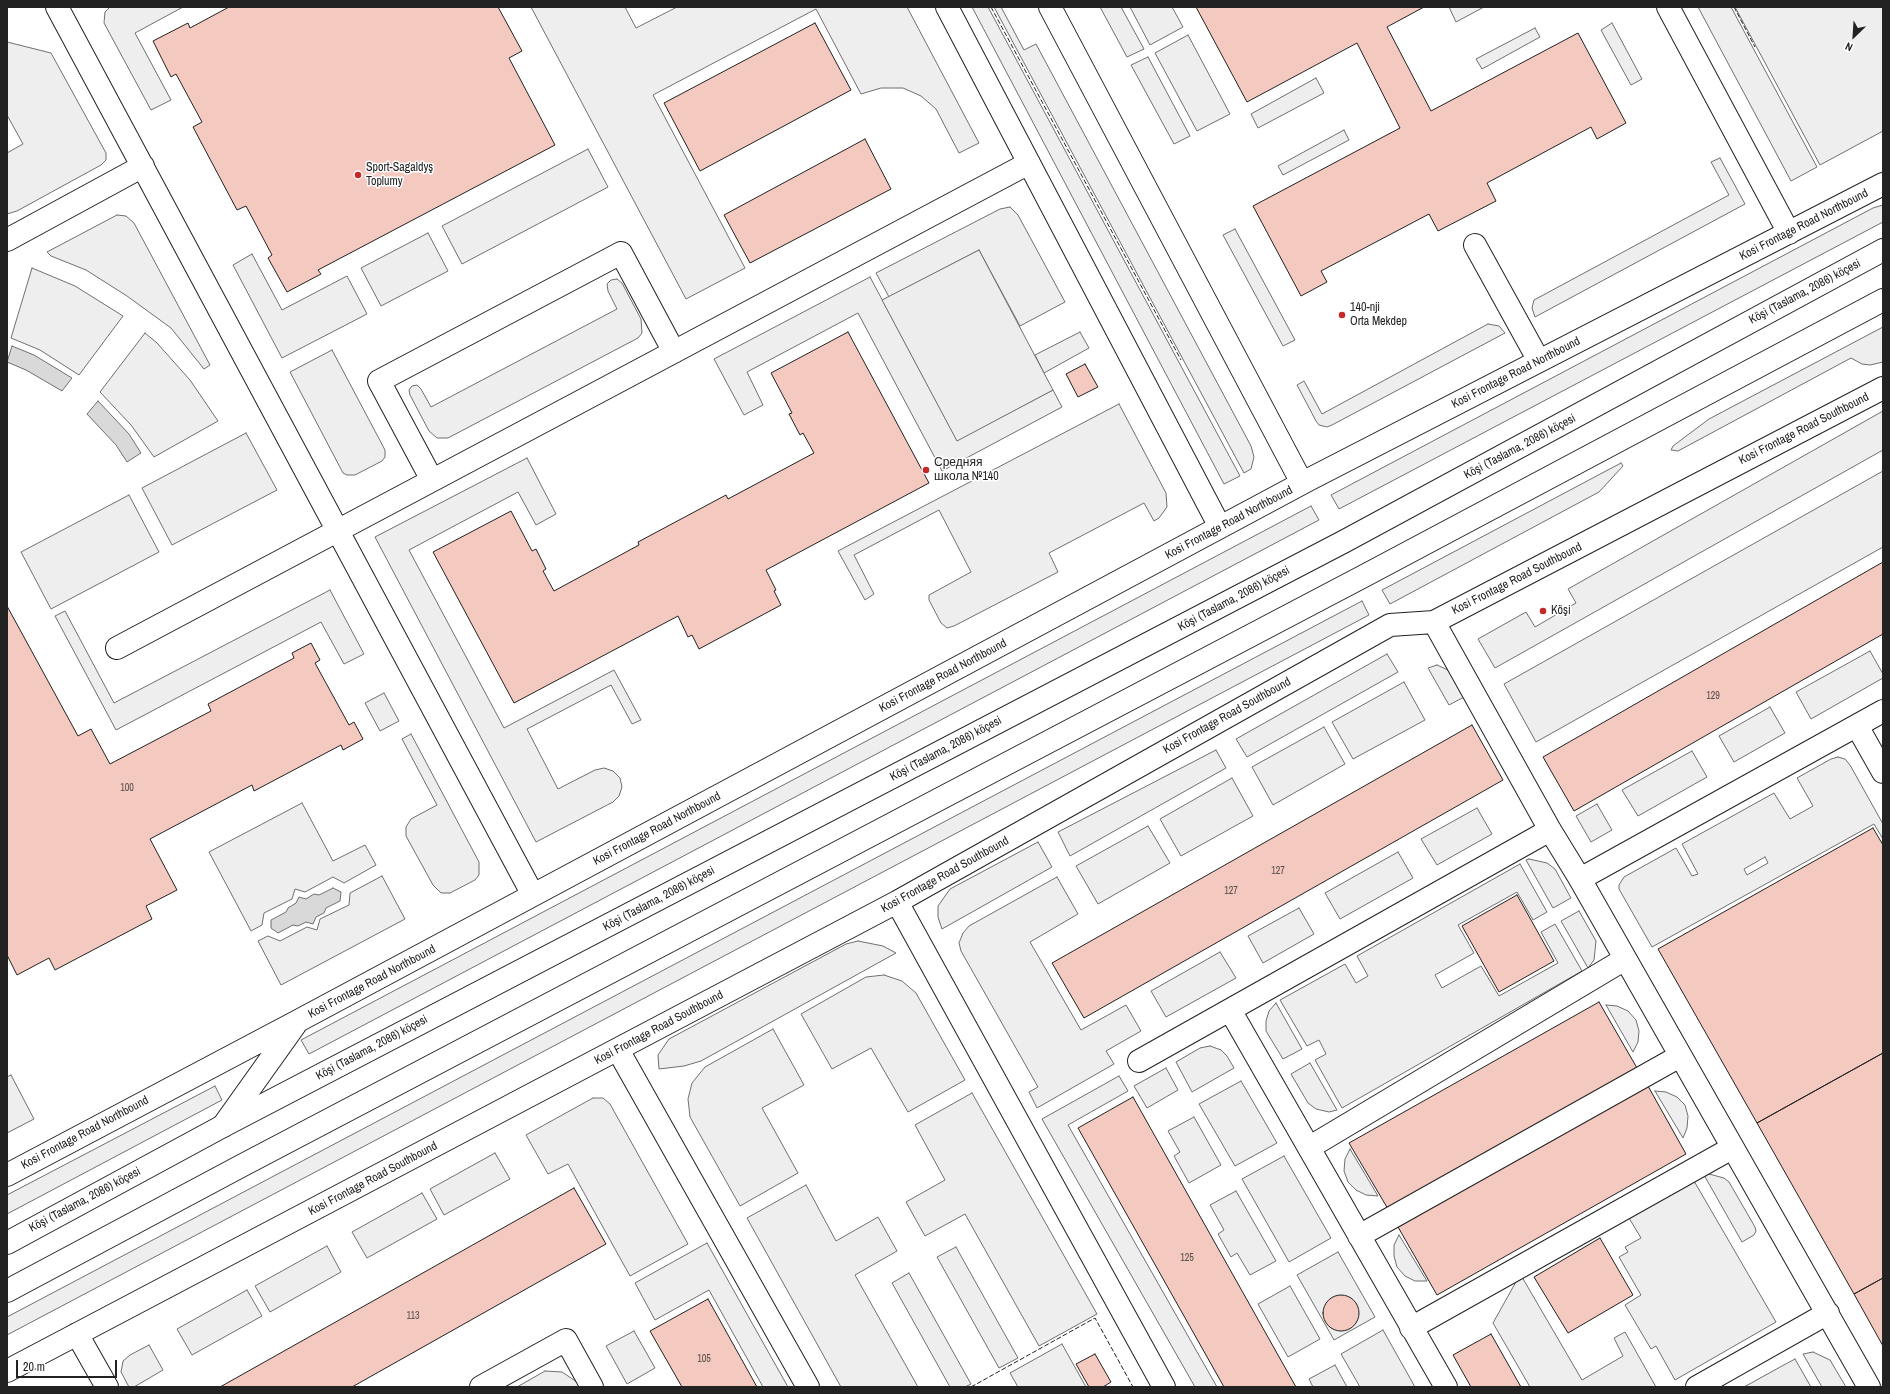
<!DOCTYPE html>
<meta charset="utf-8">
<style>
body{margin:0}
#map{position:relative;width:1890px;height:1394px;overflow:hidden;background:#fff;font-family:"Archivo Narrow",sans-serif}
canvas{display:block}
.frame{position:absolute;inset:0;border:8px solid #222;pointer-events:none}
.north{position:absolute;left:1834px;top:16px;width:40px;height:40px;-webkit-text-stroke:3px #fff;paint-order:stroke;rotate:205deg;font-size:11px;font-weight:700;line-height:16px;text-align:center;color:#222}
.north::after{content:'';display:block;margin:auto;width:14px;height:18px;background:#222;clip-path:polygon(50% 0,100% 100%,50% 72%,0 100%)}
.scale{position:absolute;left:16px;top:1360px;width:101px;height:18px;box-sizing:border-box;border:2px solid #222;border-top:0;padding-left:5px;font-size:12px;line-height:14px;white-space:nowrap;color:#222;-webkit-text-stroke:3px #fff;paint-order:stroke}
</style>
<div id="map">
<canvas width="1890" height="1394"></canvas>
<div class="frame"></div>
<div class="north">N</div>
<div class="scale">20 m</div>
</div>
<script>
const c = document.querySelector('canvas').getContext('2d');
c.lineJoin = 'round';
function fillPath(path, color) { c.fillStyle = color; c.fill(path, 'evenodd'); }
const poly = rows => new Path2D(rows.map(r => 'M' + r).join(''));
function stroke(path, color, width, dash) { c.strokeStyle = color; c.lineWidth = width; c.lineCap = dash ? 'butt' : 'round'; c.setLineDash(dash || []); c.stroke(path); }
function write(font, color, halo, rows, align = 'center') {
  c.font = font + ' "Archivo Narrow",sans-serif'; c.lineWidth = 3; c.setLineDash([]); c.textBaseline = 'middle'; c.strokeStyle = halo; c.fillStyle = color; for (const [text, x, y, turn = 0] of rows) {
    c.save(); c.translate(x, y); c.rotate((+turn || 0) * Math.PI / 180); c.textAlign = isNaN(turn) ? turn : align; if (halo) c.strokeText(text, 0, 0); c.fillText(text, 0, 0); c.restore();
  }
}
const green = poly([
 [110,7,183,7,135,33,171,100,151,110,104,23,105,12,110,7],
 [531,7,625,7,636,28,677,7,907,7,979,143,959,153,936,109,921,96,903,88,881,88,861,94,816,9,653,95,745,268,686,299,531,7],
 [972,7,988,7,1240,476,1224,484,972,7],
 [994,7,1001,7,1024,50,1036,44,1251,446,1254,457,1251,469,1244,473,994,7],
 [1100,7,1121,7,1144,49,1127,57,1100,7],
 [1130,7,1172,7,1183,27,1150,45,1130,7],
 [1449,7,1484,7,1456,22,1449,7],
 [1698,7,1731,7,1817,167,1791,181,1698,7],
 [1735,7,1883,7,1883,131,1820,165,1735,7],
 [1612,23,1642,79,1631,85,1601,30,1612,23],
 [1535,28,1540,37,1482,69,1476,59,1535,28],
 [1188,35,1230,114,1197,131,1155,53,1188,35],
 [7,42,51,53,106,153,106,160,101,165,17,211,7,214,7,153,23,144,7,115,7,42],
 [1148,57,1190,136,1174,144,1131,65,1148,57],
 [1316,78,1324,93,1258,128,1251,114,1316,78],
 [1344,130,1349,140,1283,175,1278,166,1344,130],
 [588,149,608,187,462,264,442,226,588,149],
 [1720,158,1745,204,1535,317,1532,308,1534,300,1729,195,1711,162,1720,158],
 [1883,205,1883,222,1339,509,1331,495,1873,208,1883,205],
 [1010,207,1018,215,1065,302,1020,326,979,250,889,297,876,273,1000,209,1010,207],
 [117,215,126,216,134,223,210,365,204,369,171,328,127,296,86,270,51,256,47,252,117,215],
 [1235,229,1295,340,1283,346,1223,235,1235,229],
 [428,233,448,271,381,306,361,268,428,233],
 [252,254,282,310,347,276,367,314,282,358,233,265,252,254],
 [32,268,75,286,123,316,79,375,40,350,11,338,32,268],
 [870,277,957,440,1053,390,1062,407,942,471,858,313,747,372,763,405,744,415,714,359,870,277],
 [617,279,622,283,641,319,642,333,638,338,448,438,437,438,429,431,410,395,409,390,412,386,417,385,421,389,431,407,617,309,608,291,607,284,611,280,617,279],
 [1488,324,1499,326,1505,333,1332,425,1327,427,1319,425,1316,421,1297,385,1304,381,1322,414,1488,324],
 [1883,327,1883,362,1870,365,1862,364,1851,358,1678,451,1671,450,1673,446,1709,419,1883,327],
 [1080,332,1089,348,1044,373,1035,355,1080,332],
 [145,333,157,343,190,380,218,421,154,457,131,425,100,392,145,333],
 [332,350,385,450,385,457,382,461,355,475,347,475,343,473,290,372,332,350],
 [1119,404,1166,493,1167,507,1159,518,1154,521,1144,503,1049,553,1058,572,954,626,947,628,941,623,929,600,929,595,971,572,939,510,854,555,874,594,865,600,838,551,1119,404],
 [1883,411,1883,450,1495,668,1478,639,1526,612,1535,627,1576,603,1568,589,1883,411],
 [246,433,277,490,172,545,142,488,246,433],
 [527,458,556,514,536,525,518,492,409,550,504,728,614,670,641,720,632,724,611,685,527,729,558,789,595,770,604,768,613,771,620,778,622,787,619,796,613,802,536,842,375,537,527,458],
 [1621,463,1623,466,1599,492,1390,604,1382,590,1621,463],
 [1883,471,1883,547,1536,742,1504,684,1883,471],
 [129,495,159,552,51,609,21,552,129,495],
 [1311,506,1319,520,309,1054,301,1040,1311,506],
 [330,590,364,654,344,664,321,622,116,730,55,616,65,611,114,703,330,590],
 [1362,601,1369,615,7,1335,7,1317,1362,601],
 [1870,651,1883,674,1883,678,1811,719,1796,692,1870,651],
 [1387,654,1398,672,1247,757,1236,739,1387,654],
 [1437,665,1448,670,1464,697,1449,705,1428,668,1437,665],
 [1404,682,1425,720,1353,759,1332,722,1404,682],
 [384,693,399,721,380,731,365,703,384,693],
 [1770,707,1785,733,1734,762,1719,736,1770,707],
 [1324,727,1345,764,1273,805,1252,767,1324,727],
 [411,734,479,862,479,875,475,880,450,893,441,893,433,885,406,836,406,827,411,819,437,805,402,739,411,734],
 [1216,750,1226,768,1070,856,1058,832,1216,750],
 [1692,751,1707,777,1638,816,1622,790,1692,751],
 [1838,757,1845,759,1850,765,1883,824,1883,839,1874,824,1652,947,1619,889,1619,885,1624,877,1676,848,1692,876,1698,874,1682,844,1774,793,1790,819,1813,806,1797,778,1831,759,1838,757],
 [1765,857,1768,863,1747,875,1744,869,1765,857],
 [1232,778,1253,816,1181,856,1160,819,1232,778],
 [302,803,333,861,365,845,376,865,344,883,333,877,305,892,295,889,292,899,264,913,262,925,251,931,209,852,302,803],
 [1597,804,1612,830,1591,842,1576,816,1597,804],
 [1477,808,1492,834,1437,865,1421,839,1477,808],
 [1148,826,1170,863,1098,904,1076,866,1148,826],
 [1038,842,1052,867,942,929,938,917,938,906,950,889,1038,842],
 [1398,852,1413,878,1340,919,1325,893,1398,852],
 [1529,859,1547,863,1555,869,1571,898,1553,908,1526,860,1529,859],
 [1520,864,1547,912,1533,920,1517,892,1458,925,1474,953,1435,975,1442,988,1481,966,1499,996,1558,963,1541,932,1555,924,1582,971,1342,1108,1315,1060,1326,1054,1319,1040,1307,1046,1280,1000,1345,964,1356,983,1368,976,1357,956,1520,864],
 [382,876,405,919,281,985,258,941,268,936,280,941,307,927,317,930,320,919,349,905,350,893,382,876],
 [1057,877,1078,914,1030,942,1081,1030,1126,1005,1141,1031,1106,1051,1114,1064,1037,1108,1029,1092,1038,1087,961,951,959,943,963,933,969,926,1057,877],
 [1299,908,1314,934,1263,963,1248,936,1299,908],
 [1579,911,1596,941,1594,960,1588,968,1561,921,1579,911],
 [858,941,883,946,896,953,701,1061,684,1066,659,1069,658,1055,669,1039,846,944,858,941],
 [1220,952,1236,978,1166,1017,1151,991,1220,952],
 [884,975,902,981,916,993,965,1080,908,1112,871,1048,832,1069,801,1014,866,977,884,975],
 [1276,1003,1302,1049,1283,1059,1266,1031,1266,1021,1269,1011,1276,1003],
 [1606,1005,1617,1006,1628,1011,1636,1020,1639,1031,1638,1042,1633,1052,1606,1005],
 [773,1029,804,1085,762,1108,798,1173,740,1206,690,1117,688,1099,692,1083,705,1067,773,1029],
 [1210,1046,1221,1050,1227,1056,1234,1068,1192,1092,1176,1062,1200,1048,1210,1046],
 [1310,1063,1337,1110,1329,1112,1316,1109,1308,1103,1291,1074,1310,1063],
 [1166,1068,1178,1090,1147,1108,1134,1086,1166,1068],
 [11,1075,34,1119,7,1133,7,1077,11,1075],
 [1119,1076,1128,1091,1068,1125,1217,1387,1195,1387,1042,1119,1119,1076],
 [1241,1081,1277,1143,1235,1166,1199,1104,1241,1081],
 [215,1086,222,1100,7,1214,7,1195,215,1086],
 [1655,1091,1666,1092,1677,1097,1685,1105,1688,1116,1687,1128,1683,1138,1655,1091],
 [972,1093,1097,1314,1039,1346,965,1214,925,1236,906,1202,945,1180,915,1125,972,1093],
 [593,1098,603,1098,610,1104,688,1244,630,1276,568,1164,548,1174,526,1135,593,1098],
 [1194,1117,1221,1165,1189,1183,1174,1156,1180,1152,1168,1131,1194,1117],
 [1350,1149,1378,1196,1366,1195,1356,1190,1348,1182,1344,1171,1345,1159,1350,1149],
 [495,1153,510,1179,444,1215,430,1189,495,1153],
 [1284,1156,1331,1238,1289,1262,1242,1179,1284,1156],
 [1709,1174,1724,1178,1729,1182,1755,1227,1756,1231,1754,1235,1742,1242,1704,1175,1709,1174],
 [1694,1181,1776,1322,1675,1380,1656,1346,1651,1349,1625,1305,1641,1295,1619,1257,1628,1252,1625,1247,1641,1238,1629,1218,1694,1181],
 [806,1185,836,1241,878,1217,897,1251,855,1275,918,1387,841,1387,747,1218,806,1185],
 [1236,1191,1276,1261,1250,1275,1237,1253,1231,1257,1218,1234,1224,1230,1210,1205,1236,1191],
 [422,1193,437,1219,367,1258,352,1232,422,1193],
 [1399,1235,1427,1281,1415,1281,1405,1276,1397,1267,1394,1256,1394,1245,1399,1235],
 [707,1243,788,1387,763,1387,709,1290,655,1320,635,1283,707,1243],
 [327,1246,341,1272,270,1312,255,1286,327,1246],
 [956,1247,1018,1358,999,1368,937,1257,956,1247],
 [1338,1252,1375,1317,1334,1340,1297,1275,1338,1252],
 [909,1273,971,1384,965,1387,950,1387,892,1283,909,1273],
 [1522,1277,1582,1380,1623,1356,1614,1338,1625,1332,1656,1387,1530,1387,1493,1323,1517,1280,1522,1277],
 [1290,1286,1320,1339,1288,1357,1258,1304,1290,1286],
 [247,1290,262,1316,192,1355,177,1329,247,1290],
 [1383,1330,1415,1387,1360,1387,1341,1354,1383,1330],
 [634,1331,655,1368,627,1384,606,1346,634,1331],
 [1062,1344,1086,1387,1018,1387,1010,1373,1062,1344],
 [149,1345,163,1370,134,1387,129,1387,121,1372,123,1361,130,1355,149,1345],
 [1813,1352,1830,1360,1846,1387,1822,1387,1803,1354,1813,1352],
 [1795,1359,1811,1387,1744,1387,1782,1366,1795,1359],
 [1335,1365,1347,1387,1313,1387,1309,1379,1335,1365],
 [545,1371,562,1372,577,1382,580,1387,517,1387,545,1371]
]);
const parking = poly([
 [979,250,1053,390,957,441,882,300,979,250]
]);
const water = poly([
 [12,346,34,355,72,378,62,391,26,370,7,362,12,346],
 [98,401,129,434,141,453,127,462,116,445,87,414,98,401],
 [333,888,341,892,340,901,326,908,324,913,316,917,313,924,306,922,298,926,293,925,278,933,271,928,271,920,286,912,288,908,296,903,299,897,306,899,314,894,319,895,333,888]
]);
const building = poly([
 [229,7,498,7,522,51,509,58,555,145,318,270,321,274,287,292,268,258,272,255,246,206,237,210,193,127,202,122,176,74,171,77,153,41,188,23,190,28,229,7],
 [1196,7,1424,7,1387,27,1431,111,1578,33,1626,123,1597,139,1591,127,1487,183,1496,201,1438,231,1429,214,1321,271,1327,282,1301,296,1253,206,1400,128,1357,43,1247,102,1196,7],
 [815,23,851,90,700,171,664,103,815,23],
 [865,139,891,189,750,263,724,215,865,139],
 [848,332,929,483,766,570,776,590,774,591,781,605,699,649,692,635,688,637,678,616,514,703,433,552,511,511,532,551,536,549,546,569,543,571,554,591,639,545,638,542,726,495,728,499,814,453,803,433,800,435,789,414,792,413,771,373,848,332],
 [1085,364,1098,387,1078,397,1066,374,1085,364],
 [1883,562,1883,634,1574,811,1543,757,1883,562],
 [7,606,78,736,91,729,110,764,211,711,208,704,294,658,292,653,311,643,320,660,315,663,349,725,354,722,363,739,343,750,341,745,254,791,252,785,150,839,177,890,146,906,152,919,55,970,49,958,17,975,7,955,7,606],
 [1472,725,1503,780,1084,1018,1052,963,1472,725],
 [1873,828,1883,845,1883,1053,1757,1123,1658,949,1873,828],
 [1517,895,1554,961,1499,992,1462,926,1517,895],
 [1599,1002,1637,1068,1388,1209,1349,1143,1599,1002],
 [1883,1053,1883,1278,1854,1294,1757,1123,1883,1053],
 [1648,1086,1686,1154,1437,1295,1398,1227,1648,1086],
 [1133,1097,1296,1387,1224,1387,1078,1128,1133,1097],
 [574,1188,606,1244,352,1387,220,1387,574,1188],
 [1600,1238,1633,1295,1568,1333,1534,1277,1600,1238],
 [1883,1278,1883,1346,1854,1294,1883,1278],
 '1323 1313a18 18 0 1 1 36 0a18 18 0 1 1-36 0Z',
 [708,1299,757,1387,682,1387,650,1331,708,1299],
 [1491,1334,1521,1387,1471,1387,1453,1355,1491,1334],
 [1095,1354,1111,1382,1103,1387,1089,1387,1076,1364,1095,1354]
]);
const minor = poly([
 [57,7,533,895],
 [947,7,1220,527],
 [1050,7,1302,483],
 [1668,7,1789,233],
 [7,240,143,166],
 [1475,245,1539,361],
 [432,480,379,381,621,253,674,352],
 [1434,622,1550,830,1580,879,1869,1387],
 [117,648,1029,163],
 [1857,726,1883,772],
 [1580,879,1883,711],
 [897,902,1164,1387],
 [1230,1010,1446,1387],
 [618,1050,808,1387],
 [1139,1061,1550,830],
 [223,1126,295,1025],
 [1310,1147,1625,959],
 [7,1175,298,1021,1310,479,1883,184],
 [1359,1236,1680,1056],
 [1411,1328,1732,1148],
 [77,1334,107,1387],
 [7,1371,897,902,1390,625,1434,622,1883,388],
 [481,1387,566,1340,592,1387],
 [1697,1387,1828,1313]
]);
const major = poly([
 [7,1243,223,1126,1345,541,1883,250],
 [7,1291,243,1165,1364,576,1883,300]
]);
const fence = poly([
 [991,7,1181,360],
 [1734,7,1755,47],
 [971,1387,1095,1318,1133,1387]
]);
const markers = [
 [358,175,4,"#c62828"],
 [1342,315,4,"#c62828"],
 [926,470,4,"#c62828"],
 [1543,611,4,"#c62828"]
];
const numberNames = [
 ["129",1713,696],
 ["100",127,788],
 ["127",1278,871],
 ["127",1231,891],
 ["125",1187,1258],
 ["113",413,1316],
 ["105",704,1359]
];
const poiNames = [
 ["Sport-Sagaldyş",366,168],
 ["Toplumy",366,182],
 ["140-nji",1350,308],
 ["Orta Mekdep",1350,322],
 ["Средняя",934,463],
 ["школа №140",934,477],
 ["Köşi",1551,611]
];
const streetNames = [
 ["Kosi Frontage Road Northbound",1804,225,-27],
 ["Köşi (Taslama, 2086) köçesi",1805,292,-28],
 ["Kosi Frontage Road Northbound",1516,373,-27],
 ["Kosi Frontage Road Southbound",1804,429,-27],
 ["Köşi (Taslama, 2086) köçesi",1520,447,-28],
 ["Kosi Frontage Road Northbound",1229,523,-28],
 ["Kosi Frontage Road Southbound",1517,579,-27],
 ["Köşi (Taslama, 2086) köçesi",1234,599,-28],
 ["Kosi Frontage Road Northbound",943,676,-28],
 ["Kosi Frontage Road Southbound",1227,716,-29],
 ["Köşi (Taslama, 2086) köçesi",946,749,-28],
 ["Kosi Frontage Road Northbound",657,829,-28],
 ["Kosi Frontage Road Southbound",945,875,-29],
 ["Köşi (Taslama, 2086) köçesi",659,899,-28],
 ["Kosi Frontage Road Northbound",372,982,-28],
 ["Kosi Frontage Road Southbound",659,1028,-28],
 ["Köşi (Taslama, 2086) köçesi",372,1048,-28],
 ["Kosi Frontage Road Northbound",85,1133,-28],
 ["Kosi Frontage Road Southbound",373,1179,-28],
 ["Köşi (Taslama, 2086) köçesi",85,1200,-28]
];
fillPath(green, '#eee');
stroke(green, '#6f6f6f', 1);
fillPath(parking, '#ededed');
stroke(parking, '#6f6f6f', 1);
fillPath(water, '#d9d9d9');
stroke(water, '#6f6f6f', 1);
fillPath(building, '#f3c9c0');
stroke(building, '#222', 1);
stroke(minor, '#222', 24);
stroke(major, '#222', 24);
stroke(minor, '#fff', 22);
stroke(major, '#fff', 22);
stroke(fence, '#222', 1, [5, 2]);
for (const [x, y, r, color] of markers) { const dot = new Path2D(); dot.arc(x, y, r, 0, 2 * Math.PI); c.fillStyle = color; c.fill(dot); stroke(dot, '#fff', 1.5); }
write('10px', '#564c4a', null, numberNames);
write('12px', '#222', '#fff', poiNames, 'left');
write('12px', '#222', '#fff', streetNames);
</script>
